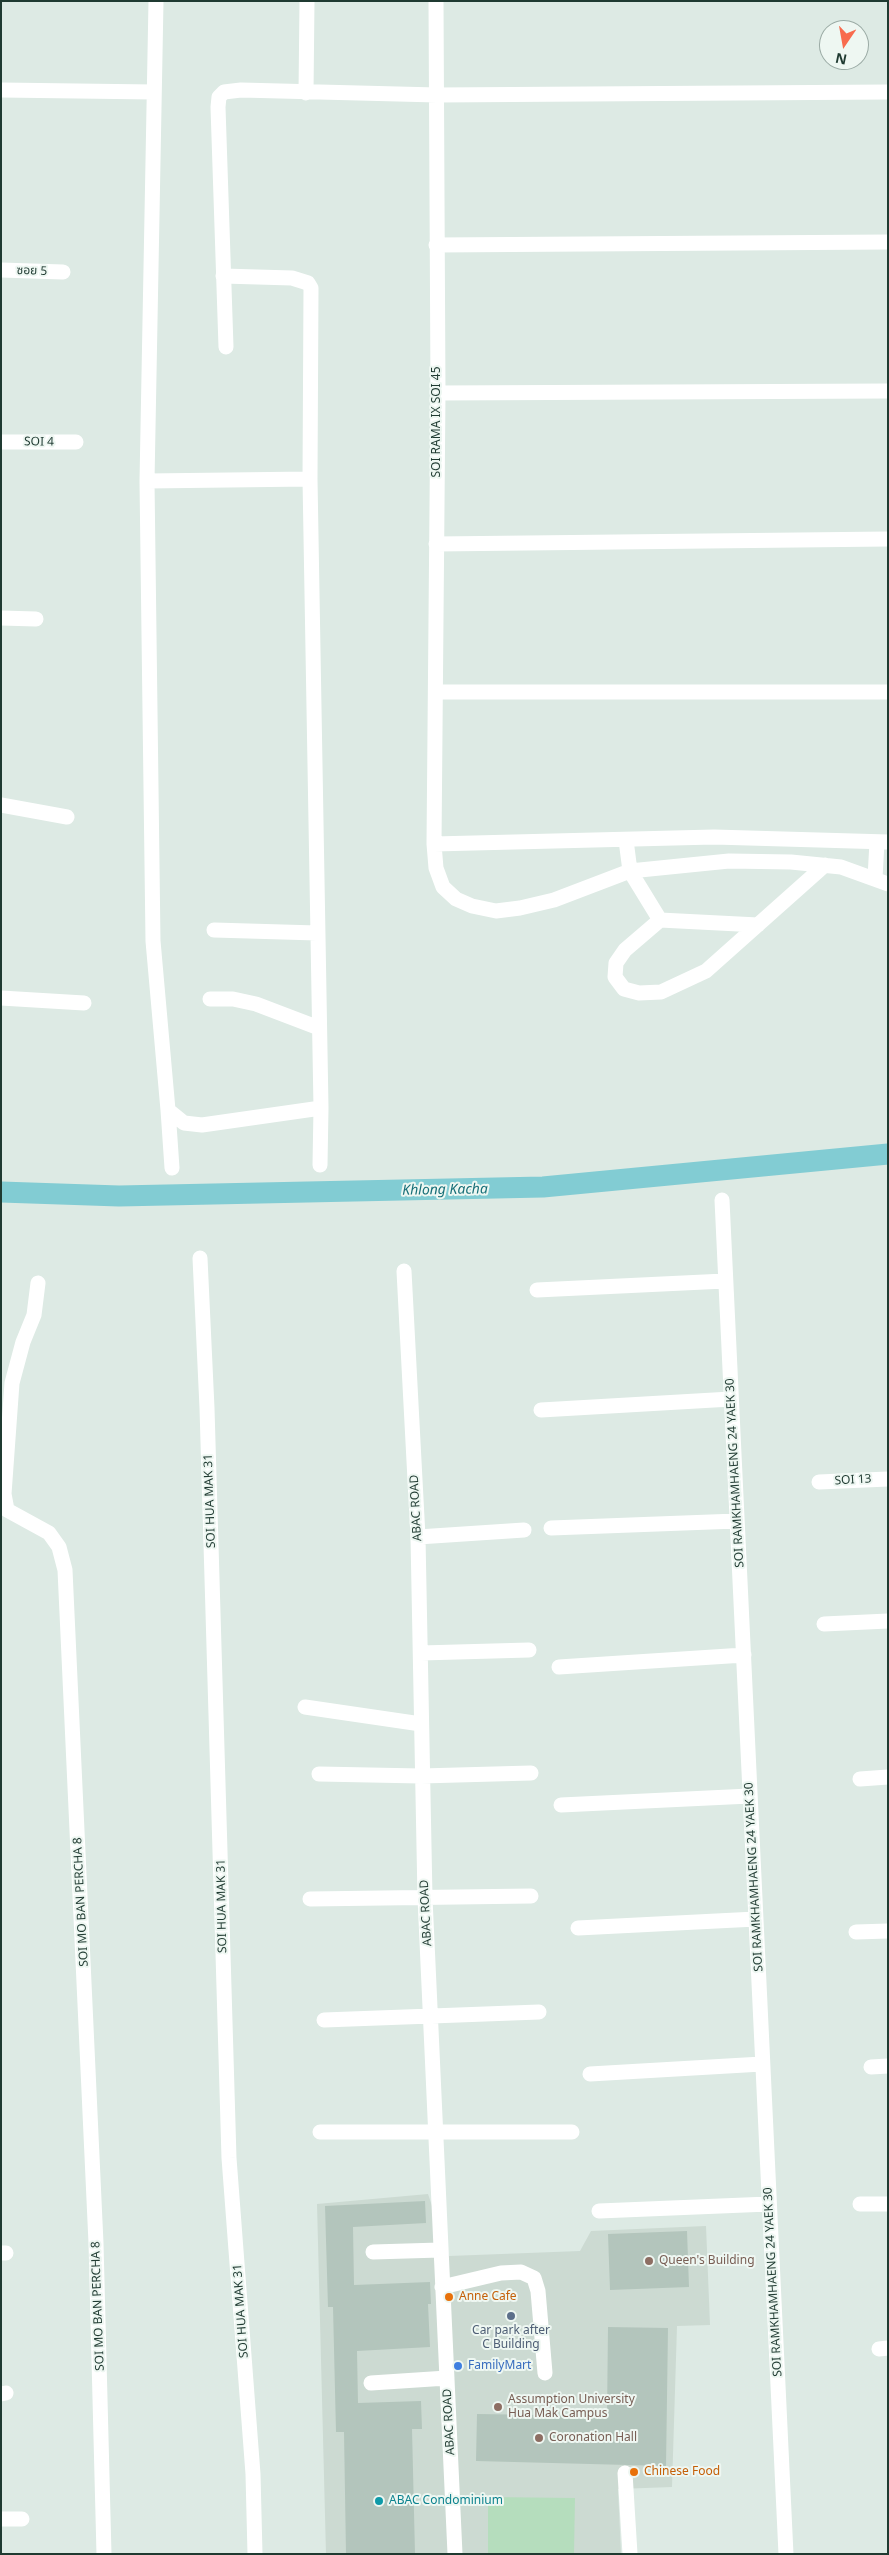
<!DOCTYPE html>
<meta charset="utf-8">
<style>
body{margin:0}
#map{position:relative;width:889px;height:2555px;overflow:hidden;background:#ddeae4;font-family:"Noto Sans",sans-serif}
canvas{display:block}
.frame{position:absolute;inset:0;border:2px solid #1f3a31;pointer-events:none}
.north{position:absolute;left:819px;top:20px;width:50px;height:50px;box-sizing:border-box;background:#eef7f2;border:1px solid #9baba5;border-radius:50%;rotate:192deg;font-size:14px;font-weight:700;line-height:20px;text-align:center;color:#1f3a31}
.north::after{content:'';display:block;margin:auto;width:18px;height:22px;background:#f86b4e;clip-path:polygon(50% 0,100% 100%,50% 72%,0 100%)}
</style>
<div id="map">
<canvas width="889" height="2555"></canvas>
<div class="frame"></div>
<div class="north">N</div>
</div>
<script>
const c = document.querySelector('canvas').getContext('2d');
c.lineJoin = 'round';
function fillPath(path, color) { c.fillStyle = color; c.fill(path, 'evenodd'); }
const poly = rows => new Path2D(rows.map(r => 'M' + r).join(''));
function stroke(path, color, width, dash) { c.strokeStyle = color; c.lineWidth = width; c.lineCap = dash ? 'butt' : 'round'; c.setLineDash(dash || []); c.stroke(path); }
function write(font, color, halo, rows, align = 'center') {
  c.font = font + ' "Noto Sans","Noto Sans Thai",sans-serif'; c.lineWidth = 4; c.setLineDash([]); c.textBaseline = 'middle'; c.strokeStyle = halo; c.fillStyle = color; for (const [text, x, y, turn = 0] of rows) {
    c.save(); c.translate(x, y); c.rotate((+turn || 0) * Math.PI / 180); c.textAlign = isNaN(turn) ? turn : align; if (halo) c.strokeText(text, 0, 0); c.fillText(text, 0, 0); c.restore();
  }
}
const built = poly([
 [428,2194,449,2256,580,2251,591,2231,706,2226,710,2325,677,2326,672,2487,618,2489,621,2554,326,2554,317,2204]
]);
const green = poly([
 [488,2497,575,2498,574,2554,488,2554]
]);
const canal = poly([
 [1,1192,119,1196,543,1187,888,1154]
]);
const building = poly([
 [425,2201,426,2223,353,2227,354,2285,430,2282,431,2304,428,2304,430,2347,357,2351,358,2403,421,2401,422,2429,412,2429,415,2554,346,2554,344,2432,336,2432,333,2307,328,2307,325,2206],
 [687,2231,689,2287,610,2290,608,2234],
 [608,2327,668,2328,666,2466,476,2461,477,2414,607,2416]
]);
const minor = poly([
 [156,1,147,481,153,941,168,1110,184,1123,202,1125,321,1108,310,479,311,288,308,283,292,278,223,276],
 [436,1,438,393,434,844,436,868,443,887,456,899,472,906,496,911,520,908,554,900,630,871,729,861,791,862,841,867,888,884],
 [1,90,154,92],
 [306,93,307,1],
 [436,245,888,242],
 [1,270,63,272],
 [226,347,218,107,219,97,224,92,241,90,437,95,888,92],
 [438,393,888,391],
 [1,442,76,442],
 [147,481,310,479],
 [436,544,888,539],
 [1,618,36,619],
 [436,692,888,692],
 [1,805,67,817],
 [626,840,630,871,660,920,625,950,616,963,615,977,624,989,639,993,661,992,706,971,825,865],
 [434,844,714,837,888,842],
 [875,878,877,842],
 [660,920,758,925],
 [214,930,317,933],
 [1,998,84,1003],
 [210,999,233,999,256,1004,319,1028],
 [168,1110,172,1168],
 [320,1165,321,1108],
 [722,1200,786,2554],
 [200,1258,207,1408,229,2158,253,2474,255,2554],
 [404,1271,418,1537,425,1898,455,2554],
 [38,1283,34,1315,23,1342,12,1383,4,1494,7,1510,49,1533,59,1547,65,1570,96,2243,104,2554],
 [537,1290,725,1281],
 [541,1410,731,1399],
 [819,1482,888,1479],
 [551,1528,737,1521],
 [418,1537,524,1530],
 [824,1624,888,1621],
 [421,1653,529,1650],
 [559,1667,744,1655],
 [305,1707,421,1724],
 [319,1774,421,1776,531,1773],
 [860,1779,888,1777],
 [561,1805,750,1796],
 [310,1899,531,1896],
 [578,1928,756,1919],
 [856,1932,888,1931],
 [324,2020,539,2012],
 [871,2067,888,2066],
 [590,2074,762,2064],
 [320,2132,572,2132],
 [860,2204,888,2204],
 [599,2211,769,2204],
 [373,2252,440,2250],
 [1,2253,6,2253],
 [442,2287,501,2273,521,2272,534,2278,538,2291,545,2373],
 [879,2349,888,2348],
 [371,2383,447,2378],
 [1,2394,6,2393],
 [625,2473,630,2554],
 [1,2519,22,2519]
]);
const markers = [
 [649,2261,5,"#8d6e63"],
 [449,2297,5,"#e8710a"],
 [511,2316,5,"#5c6f8a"],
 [458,2366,5,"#3f7fe0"],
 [498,2407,5,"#8d6e63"],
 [539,2438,5,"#8d6e63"],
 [634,2472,5,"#e8710a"],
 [379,2501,5,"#0f9aa8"]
];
const streetNames = [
 ["ซอย 5",32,271,2],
 ["SOI RAMA IX SOI 45",437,422,-90],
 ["SOI 4",39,442,1],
 ["SOI RAMKHAMHAENG 24 YAEK 30",735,1473,-93],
 ["SOI 13",853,1480,-3],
 ["SOI HUA MAK 31",210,1501,-92],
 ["ABAC ROAD",416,1508,-93],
 ["SOI RAMKHAMHAENG 24 YAEK 30",754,1877,-93],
 ["SOI MO BAN PERCHA 8",81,1902,-93],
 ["SOI HUA MAK 31",222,1906,-91],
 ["ABAC ROAD",426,1913,-93],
 ["SOI RAMKHAMHAENG 24 YAEK 30",773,2282,-93],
 ["SOI MO BAN PERCHA 8",98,2306,-92],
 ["SOI HUA MAK 31",241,2311,-94],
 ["ABAC ROAD",449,2422,-93]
];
const educationNames = [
 ["Queen's Building",659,2261],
 ["Assumption University",508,2400],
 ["Hua Mak Campus",508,2414],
 ["Coronation Hall",549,2438]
];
const foodNames = [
 ["Anne Cafe",459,2297],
 ["Chinese Food",644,2472]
];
const serviceNames = [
 ["Car park after",511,2331],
 ["C Building",511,2345]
];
const shopNames = [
 ["FamilyMart",468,2366]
];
const cultureNames = [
 ["ABAC Condominium",389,2501]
];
const waterNames = [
 ["Khlong Kacha",445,1190,-1]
];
fillPath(built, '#ccdad2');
fillPath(green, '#b5ddbd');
stroke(canal, '#82ccd3', 21);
fillPath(building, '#b3c5bc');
stroke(minor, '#fff', 15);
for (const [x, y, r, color] of markers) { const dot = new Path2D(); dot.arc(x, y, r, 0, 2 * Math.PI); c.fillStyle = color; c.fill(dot); stroke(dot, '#eef7f2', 2); }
write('12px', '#1f3a31', '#eef7f2', streetNames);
write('12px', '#785e54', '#eef7f2', educationNames, 'left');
write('12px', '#c56008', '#eef7f2', foodNames, 'left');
write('12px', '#4e5e75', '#eef7f2', serviceNames);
write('12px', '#366cbe', '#eef7f2', shopNames, 'left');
write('12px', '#0d838f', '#eef7f2', cultureNames, 'left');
write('italic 14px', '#176f78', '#eef7f2', waterNames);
</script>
